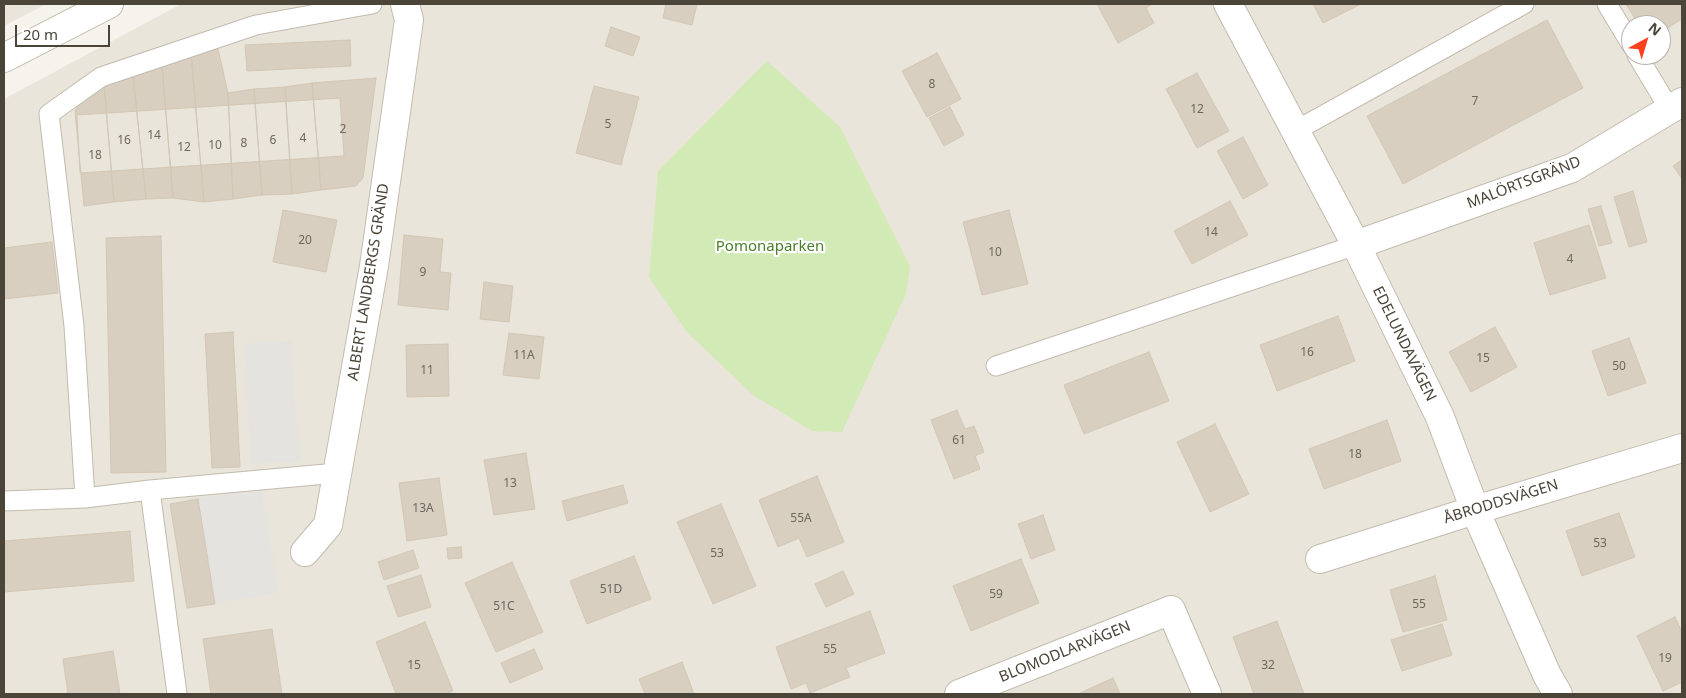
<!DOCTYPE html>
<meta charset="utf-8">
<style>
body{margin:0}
#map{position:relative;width:1686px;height:698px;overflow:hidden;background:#f6f3ec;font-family:"Noto Sans",sans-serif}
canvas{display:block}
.frame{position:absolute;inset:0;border:5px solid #4b4439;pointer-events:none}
.north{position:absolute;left:1621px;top:15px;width:50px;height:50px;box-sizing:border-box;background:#fff;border:1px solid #b7b4b0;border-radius:50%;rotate:39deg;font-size:14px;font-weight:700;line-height:20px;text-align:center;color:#4b4439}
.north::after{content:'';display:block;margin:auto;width:18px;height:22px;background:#fc3f1d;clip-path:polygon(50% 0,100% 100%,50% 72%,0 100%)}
.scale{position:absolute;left:15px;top:25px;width:95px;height:22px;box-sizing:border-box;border:2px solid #4b4439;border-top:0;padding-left:6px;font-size:15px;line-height:18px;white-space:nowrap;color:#4b4439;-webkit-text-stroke:4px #fff;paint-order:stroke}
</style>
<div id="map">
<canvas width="1686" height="698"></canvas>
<div class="frame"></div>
<div class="north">N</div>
<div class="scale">20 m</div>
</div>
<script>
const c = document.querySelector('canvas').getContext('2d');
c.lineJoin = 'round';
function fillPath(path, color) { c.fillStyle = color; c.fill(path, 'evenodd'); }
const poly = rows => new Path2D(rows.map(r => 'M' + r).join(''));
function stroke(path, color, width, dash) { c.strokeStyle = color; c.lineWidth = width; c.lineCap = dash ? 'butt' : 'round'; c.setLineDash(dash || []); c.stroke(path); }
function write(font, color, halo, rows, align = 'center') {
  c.font = font + ' "Noto Sans",sans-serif'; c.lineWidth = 4.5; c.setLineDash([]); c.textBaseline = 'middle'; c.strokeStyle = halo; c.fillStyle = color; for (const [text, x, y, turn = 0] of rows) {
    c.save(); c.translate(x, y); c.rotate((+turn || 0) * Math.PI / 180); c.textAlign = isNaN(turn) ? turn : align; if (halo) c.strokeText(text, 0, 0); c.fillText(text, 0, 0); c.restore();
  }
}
const residential = poly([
 [4,4,46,4,4,26],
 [181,4,1682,4,1682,694,4,694,4,99],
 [1631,25,1661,25,1661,55,1631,55]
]);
const green = poly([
 [767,61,840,127,910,266,906,294,842,432,812,431,753,395,687,332,649,277,658,171]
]);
const parking = poly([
 [291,341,299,461,251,464,244,343],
 [261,488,279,593,215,604,198,499]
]);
const building = poly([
 [666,4,697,4,692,25,663,18,666,4],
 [1097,4,1152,4,1146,8,1154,23,1118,43,1097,4],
 [1313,4,1361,4,1323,23,1313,4],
 [1626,4,1682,4,1682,19,1661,32,1661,25,1639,25,1626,4],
 [1547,20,1583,88,1403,184,1367,116,1547,20],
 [611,27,640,37,633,56,605,46,611,27],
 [350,40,351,66,247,71,245,45,350,40],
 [218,49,228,93,233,199,204,202,191,54,218,49],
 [937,53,961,99,927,117,902,71,937,53],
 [191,54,204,202,173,198,162,66,191,54],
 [162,66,173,198,146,199,133,75,162,66],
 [1197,73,1229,131,1197,148,1166,89,1197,73],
 [133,75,146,199,114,202,104,84,133,75],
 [376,78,363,178,356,186,321,190,312,83,376,78],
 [312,83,321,190,292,194,285,87,312,83],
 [104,84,114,202,84,206,75,111,83,97,104,84],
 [594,86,639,97,621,165,576,153,594,86],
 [285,87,292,194,262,195,254,89,285,87],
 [254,89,262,195,233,199,228,93,254,89],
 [340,98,344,156,80,173,77,115,340,98],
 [950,107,964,135,944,146,929,118,950,107],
 [1243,137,1268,185,1243,199,1217,151,1243,137],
 [1682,160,1682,179,1673,166,1682,160],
 [1633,191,1647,242,1629,247,1614,197,1633,191],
 [1230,201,1248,235,1192,264,1174,231,1230,201],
 [1601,206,1612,243,1599,246,1588,209,1601,206],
 [283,210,337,220,326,272,273,262,283,210],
 [1009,210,1028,284,982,295,963,222,1009,210],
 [1589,225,1606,278,1550,295,1534,243,1589,225],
 [404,235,443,239,440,272,451,273,448,310,398,305,404,235],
 [161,236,166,472,111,473,106,238,161,236],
 [52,242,58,293,4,299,4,248,52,242],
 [484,282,513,286,509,322,480,319,484,282],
 [1338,316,1355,361,1277,391,1260,345,1338,316],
 [1495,327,1517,367,1471,392,1449,352,1495,327],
 [233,332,240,467,212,468,205,334,233,332],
 [509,333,544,337,539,379,503,375,509,333],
 [1629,338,1646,383,1608,396,1592,351,1629,338],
 [448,344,449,396,407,397,406,345,448,344],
 [1149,352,1169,401,1084,434,1064,385,1149,352],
 [957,410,965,429,974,426,984,452,975,456,980,469,954,479,931,420,957,410],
 [1387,420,1401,461,1324,489,1309,449,1387,420],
 [1215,424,1249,494,1210,512,1177,442,1215,424],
 [526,453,535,509,494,515,484,460,526,453],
 [817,476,844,542,807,557,799,538,778,547,759,500,817,476],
 [439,478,447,535,407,541,399,483,439,478],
 [623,485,628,503,567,521,562,501,623,485],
 [198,499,215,604,187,608,170,504,198,499],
 [721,504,756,586,713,604,677,522,721,504],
 [1619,513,1635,557,1582,576,1566,531,1619,513],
 [1043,515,1055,550,1031,559,1018,524,1043,515],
 [130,531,134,581,4,592,4,541,130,531],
 [461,547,462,558,448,559,447,548,461,547],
 [413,550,419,568,384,580,378,562,413,550],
 [634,556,651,599,587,624,570,581,634,556],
 [1021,559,1039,603,971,631,953,586,1021,559],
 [512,562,543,632,496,652,465,583,512,562],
 [843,571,854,594,826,607,815,584,843,571],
 [421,575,431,607,398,617,387,586,421,575],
 [1435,576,1447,620,1403,632,1390,590,1435,576],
 [870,611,885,653,846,668,850,677,810,693,806,683,791,689,776,647,870,611],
 [1675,617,1682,632,1682,682,1663,691,1637,636,1675,617],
 [1277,621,1304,694,1254,694,1233,637,1277,621],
 [425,622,453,691,444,694,396,694,376,642,425,622],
 [1442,624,1452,655,1402,671,1391,640,1442,624],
 [272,629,282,694,211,694,203,639,272,629],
 [534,649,543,669,510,683,501,663,534,649],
 [113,651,120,694,68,694,63,659,113,651],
 [682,662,694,694,645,694,639,679,682,662],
 [1113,678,1120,694,1078,694,1113,678]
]);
const lane = poly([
 [1607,4,1631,44],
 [1637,55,1670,110],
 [1295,131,1524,4],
 [996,366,1356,245],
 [150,490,337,473],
 [4,501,85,498],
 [177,694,150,490,85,498,74,326,49,114,101,77,256,25,372,4]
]);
const street = poly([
 [1228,4,1356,245,1440,417,1475,510,1547,675,1558,694],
 [4,58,109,4],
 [1356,245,1572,168,1682,102],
 [305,552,328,525,374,266,409,20,405,4],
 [1320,559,1475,510,1682,448],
 [959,694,1171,610,1207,694]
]);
const numberNames = [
 ["8",932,85],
 ["7",1475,102],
 ["12",1197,110],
 ["5",608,125],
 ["2",343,130],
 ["14",154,136],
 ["4",303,139],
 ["16",124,141],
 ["6",273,141],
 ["8",244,144],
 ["10",215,146],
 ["12",184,148],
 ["18",95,156],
 ["14",1211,233],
 ["20",305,241],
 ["10",995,253],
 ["4",1570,260],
 ["9",423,273],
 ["16",1307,353],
 ["11A",524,356],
 ["15",1483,359],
 ["50",1619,367],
 ["11",427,371],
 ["61",959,441],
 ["18",1355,455],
 ["13",510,484],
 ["13A",423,509],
 ["55A",801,519],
 ["53",1600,544],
 ["53",717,554],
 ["51D",611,590],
 ["59",996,595],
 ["55",1419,605],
 ["51C",504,607],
 ["55",830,650],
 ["19",1665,659],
 ["15",414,666],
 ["32",1268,666]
];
const streetNames = [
 ["MALÖRTSGRÄND",1524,183,-21],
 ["ALBERT LANDBERGS GRÄND",369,282,-81],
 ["EDELUNDAVÄGEN",1404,344,64],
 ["ÅBRODDSVÄGEN",1501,502,-17],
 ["BLOMODLARVÄGEN",1065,652,-22]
];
const parkNames = [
 ["Pomonaparken",770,247]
];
fillPath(residential, '#eae5da');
fillPath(green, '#d2eab5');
fillPath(parking, '#e5e3e0');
fillPath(building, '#d8cfc1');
stroke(building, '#d3c7b4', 1);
stroke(lane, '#c2bbae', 21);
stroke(street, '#c2bbae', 30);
stroke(lane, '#fff', 19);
stroke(street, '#fff', 28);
write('12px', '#6e675b', null, numberNames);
write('15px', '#4b4439', '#fff', streetNames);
write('15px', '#4a7f2a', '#fff', parkNames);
</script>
